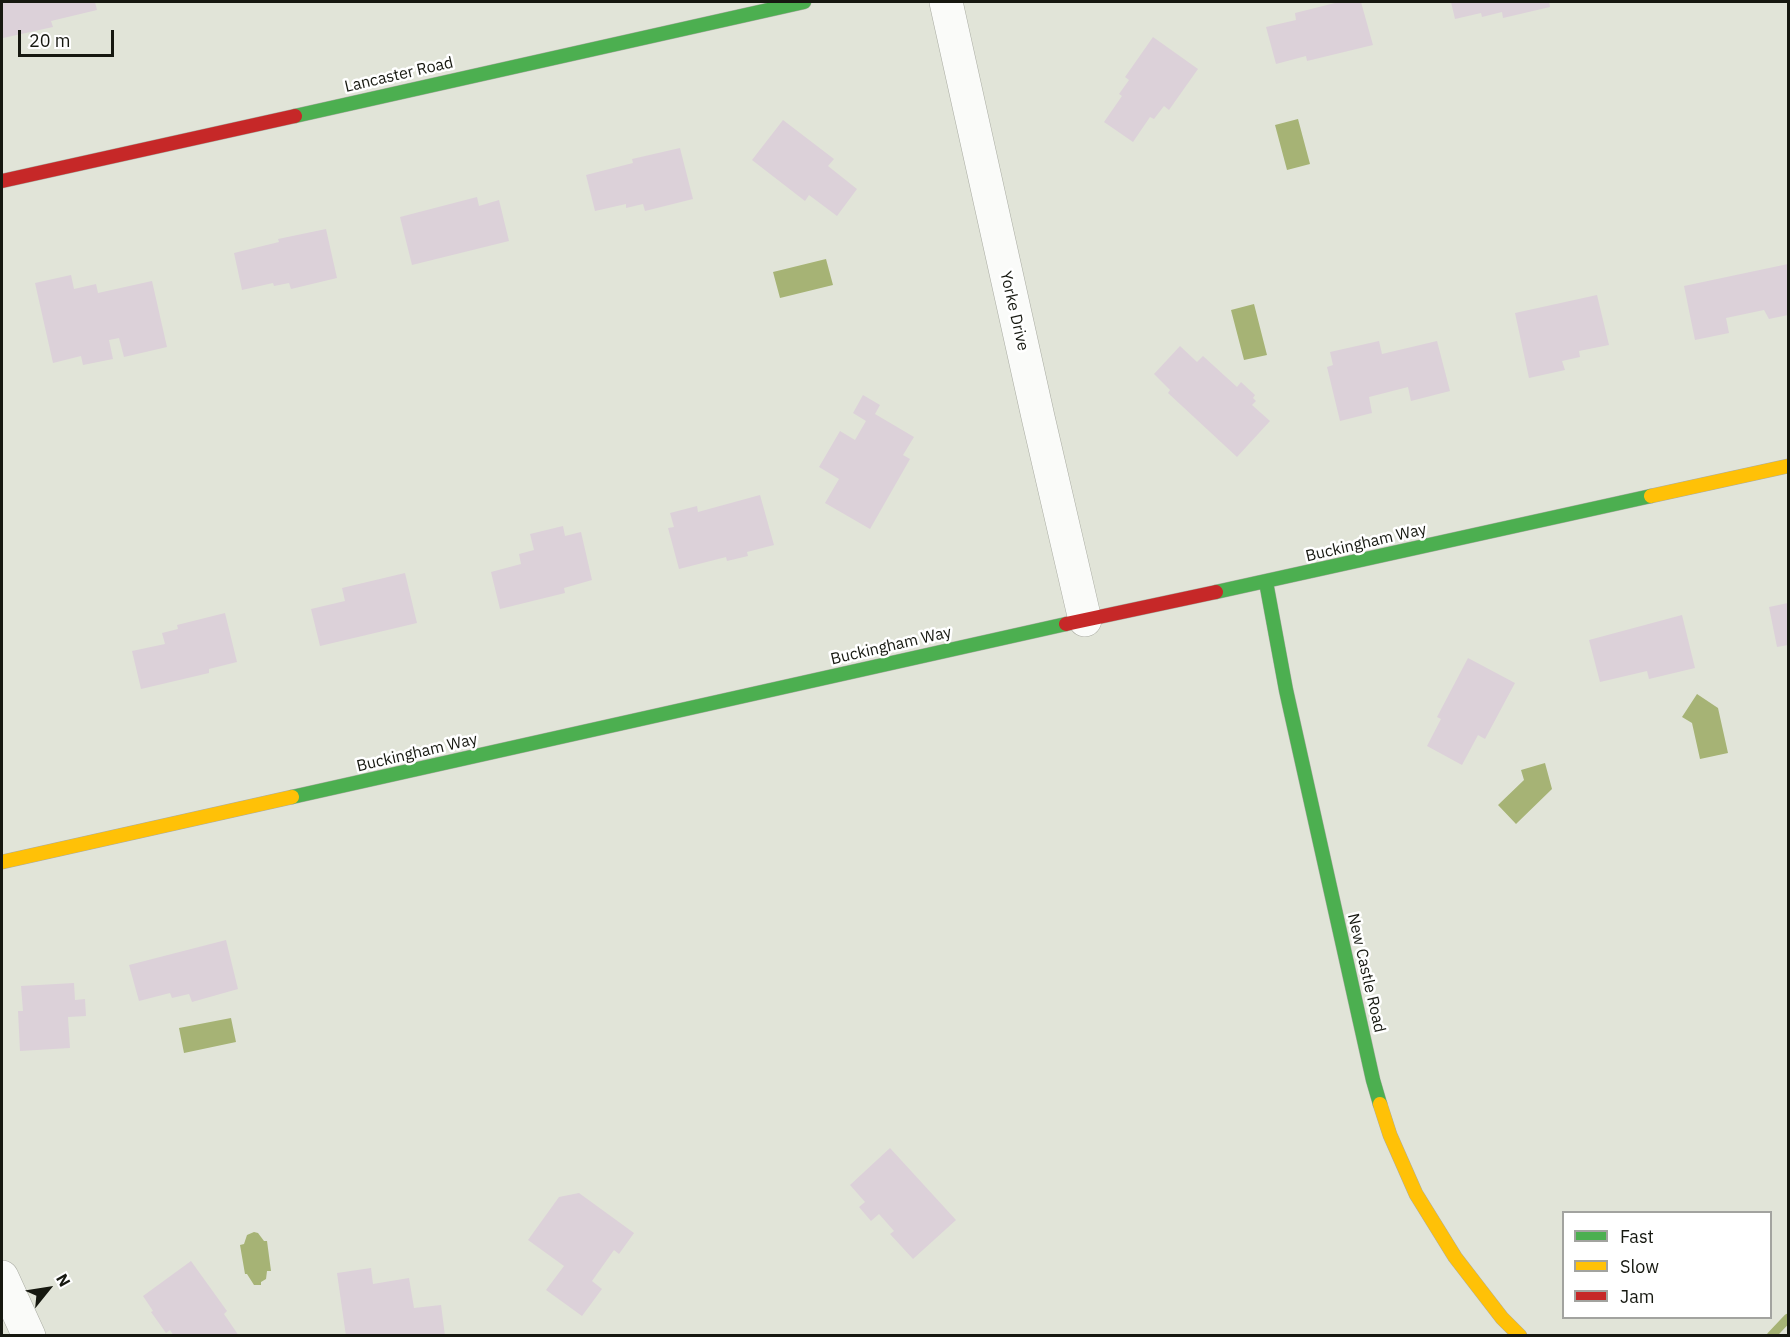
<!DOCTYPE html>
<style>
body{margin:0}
#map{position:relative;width:1790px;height:1337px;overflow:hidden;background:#e1e4d8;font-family:"IBM Plex Sans",sans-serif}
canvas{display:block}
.frame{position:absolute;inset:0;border:3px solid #161810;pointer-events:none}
.legend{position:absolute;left:1562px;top:1211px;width:210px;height:108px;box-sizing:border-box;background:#fff;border:2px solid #a2a39f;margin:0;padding:8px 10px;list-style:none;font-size:18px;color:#161810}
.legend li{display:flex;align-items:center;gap:12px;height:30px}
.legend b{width:30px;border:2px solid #a2a39f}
.north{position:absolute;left:18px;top:1259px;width:60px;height:60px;-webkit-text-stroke:4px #fff;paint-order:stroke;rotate:60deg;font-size:16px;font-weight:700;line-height:24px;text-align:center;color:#161810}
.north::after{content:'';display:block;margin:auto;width:21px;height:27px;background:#161810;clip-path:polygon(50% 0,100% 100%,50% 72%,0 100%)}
.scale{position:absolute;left:18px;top:30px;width:96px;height:27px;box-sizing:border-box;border:3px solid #161810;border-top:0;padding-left:8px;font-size:18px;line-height:21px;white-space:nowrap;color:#161810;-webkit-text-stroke:4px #fff;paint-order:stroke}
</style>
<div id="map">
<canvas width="1790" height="1337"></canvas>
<div class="frame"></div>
<ul class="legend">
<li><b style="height:8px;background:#4caf50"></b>Fast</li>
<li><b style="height:8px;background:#ffc107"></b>Slow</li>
<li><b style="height:8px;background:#c62828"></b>Jam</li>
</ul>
<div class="north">N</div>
<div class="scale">20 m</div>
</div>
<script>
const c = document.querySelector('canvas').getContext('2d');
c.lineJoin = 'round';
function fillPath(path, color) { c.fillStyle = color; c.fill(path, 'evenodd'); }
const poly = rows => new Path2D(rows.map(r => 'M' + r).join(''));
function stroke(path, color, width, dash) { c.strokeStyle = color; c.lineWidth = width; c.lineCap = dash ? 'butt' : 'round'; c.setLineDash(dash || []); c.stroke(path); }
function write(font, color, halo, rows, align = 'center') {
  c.font = font + ' "IBM Plex Sans",sans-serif'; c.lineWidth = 5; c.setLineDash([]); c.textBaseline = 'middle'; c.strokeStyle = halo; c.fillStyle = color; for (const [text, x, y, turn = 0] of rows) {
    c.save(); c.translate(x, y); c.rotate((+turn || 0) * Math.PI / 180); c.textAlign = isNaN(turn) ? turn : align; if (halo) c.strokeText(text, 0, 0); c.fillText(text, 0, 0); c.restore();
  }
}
const water = poly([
 [1298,119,1310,164,1287,170,1275,125],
 [826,259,833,285,780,298,773,272],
 [1254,304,1267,355,1244,360,1231,310],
 [1697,694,1718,708,1728,753,1700,759,1692,723,1682,717],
 [1545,763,1552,789,1516,824,1498,805,1524,780,1521,770],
 [231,1018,236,1042,184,1053,179,1028],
 [254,1232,258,1233,264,1241,267,1241,271,1271,267,1271,266,1279,261,1282,261,1285,254,1285,247,1274,245,1274,240,1245,244,1244,247,1235]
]);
const stream = poly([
 [1771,1336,1788,1318]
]);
const building = poly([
 [2,2,95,2,97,10,51,21,53,27,3,38],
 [1339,2,1361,2,1373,45,1307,61,1306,56,1276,64,1266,27,1296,20,1295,13],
 [1451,2,1549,2,1550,7,1503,18,1502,12,1482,17,1481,13,1455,19],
 [1153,37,1198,69,1169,110,1164,106,1154,119,1150,117,1133,142,1104,122,1122,96,1119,94,1129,80,1125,77],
 [783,120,834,159,828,166,857,189,837,216,809,195,805,201,752,160],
 [680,148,693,199,645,211,643,204,626,208,626,204,595,211,586,175,633,163,632,159],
 [477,197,479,206,499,200,509,241,412,265,400,217],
 [326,229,337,278,291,289,289,283,274,286,273,283,242,290,234,253,279,242,278,239],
 [1788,264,1788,315,1769,319,1764,310,1726,318,1729,333,1695,340,1684,286],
 [71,275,74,289,96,284,98,293,152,281,167,347,124,357,119,338,109,340,113,359,83,365,81,356,53,363,35,283],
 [1597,295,1609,345,1579,351,1580,357,1562,361,1565,370,1529,378,1515,313],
 [1379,341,1382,354,1437,341,1450,391,1411,401,1408,387,1369,397,1372,413,1340,421,1327,367,1333,365,1330,352],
 [1180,346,1197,362,1203,356,1237,387,1241,382,1255,395,1253,398,1256,401,1252,405,1270,421,1237,457,1168,393,1170,390,1154,374],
 [863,395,880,405,875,414,914,437,903,455,910,459,870,529,825,503,839,479,819,467,840,431,855,440,866,421,853,413],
 [760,495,774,545,747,552,748,556,727,561,726,557,679,569,668,528,674,527,670,513,697,506,698,512],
 [563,526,565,536,581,532,592,580,564,588,565,593,500,609,491,572,521,564,519,554,534,550,530,534],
 [405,573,417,623,320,646,311,609,345,601,342,588],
 [1788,603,1788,645,1777,647,1769,607],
 [225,613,237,662,209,669,209,673,141,689,132,651,165,644,162,633,178,629,177,625],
 [1682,615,1695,668,1649,679,1647,671,1600,682,1589,640],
 [1468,658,1515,683,1485,739,1478,735,1462,765,1427,746,1441,719,1437,717],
 [226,940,238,989,192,1002,189,994,172,998,170,993,139,1001,129,965],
 [74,983,75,1000,85,999,86,1016,68,1017,70,1048,20,1051,18,1011,23,1011,21,986],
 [890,1148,956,1220,913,1259,890,1234,894,1231,879,1214,871,1221,859,1207,865,1202,850,1185],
 [579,1193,634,1233,619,1254,614,1250,592,1281,602,1289,582,1316,546,1290,564,1266,528,1240,559,1197],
 [191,1261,227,1311,224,1314,239,1336,174,1336,170,1330,166,1333,151,1312,153,1311,143,1296],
 [371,1268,373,1284,409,1278,414,1308,441,1305,445,1336,346,1336,337,1273]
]);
const street = poly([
 [946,2,1038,417,1085,620],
 [2,1277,29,1336]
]);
const fast = poly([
 [295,116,804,2],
 [1266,582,1286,690,1373,1080,1380,1104],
 [1216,592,1651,496],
 [292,797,1066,624]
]);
const slow = poly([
 [1651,496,1788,466],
 [2,862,292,797],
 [1380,1104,1390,1135,1416,1194,1455,1257,1502,1318,1520,1336]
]);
const jam = poly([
 [2,181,295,116],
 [1066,624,1216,592]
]);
const streetNames = [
 ["Lancaster Road",399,75,-13],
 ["Yorke Drive",1014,311,77],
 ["Buckingham Way",1366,543,-13],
 ["Buckingham Way",891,646,-13],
 ["Buckingham Way",417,753,-13],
 ["New Castle Road",1366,973,77]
];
fillPath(water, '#a6b375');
stroke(stream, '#a6b375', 9);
fillPath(building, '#dcd1d9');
stroke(street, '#aaaca3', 34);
stroke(fast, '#aaaca3', 15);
stroke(slow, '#aaaca3', 15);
stroke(jam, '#aaaca3', 15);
stroke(street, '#fafbf9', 33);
stroke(fast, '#4caf50', 14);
stroke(slow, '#ffc107', 14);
stroke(jam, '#c62828', 14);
write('16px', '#161810', '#fff', streetNames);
</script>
